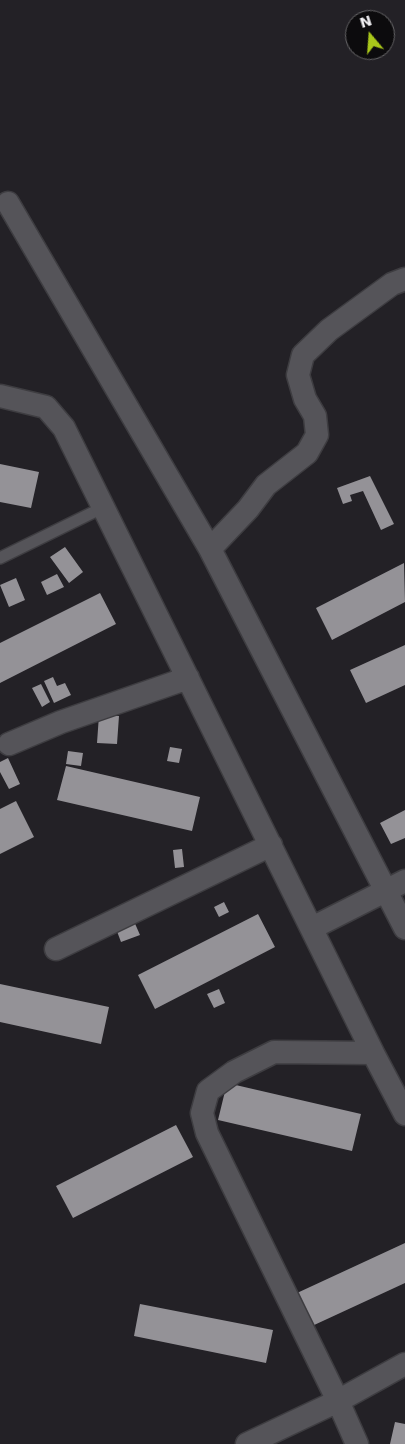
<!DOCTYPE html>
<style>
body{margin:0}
#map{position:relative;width:405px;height:1444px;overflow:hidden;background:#232126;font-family:"DejaVu Sans",sans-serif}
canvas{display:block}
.north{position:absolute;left:345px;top:10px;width:50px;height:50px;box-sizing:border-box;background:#0c0b0d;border:1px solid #686769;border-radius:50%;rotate:342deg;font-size:14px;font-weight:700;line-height:20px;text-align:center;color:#f1f0f3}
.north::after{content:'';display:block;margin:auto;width:18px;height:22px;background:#a9c71a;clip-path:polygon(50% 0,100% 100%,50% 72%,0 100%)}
</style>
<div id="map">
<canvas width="405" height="1444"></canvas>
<div class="north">N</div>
</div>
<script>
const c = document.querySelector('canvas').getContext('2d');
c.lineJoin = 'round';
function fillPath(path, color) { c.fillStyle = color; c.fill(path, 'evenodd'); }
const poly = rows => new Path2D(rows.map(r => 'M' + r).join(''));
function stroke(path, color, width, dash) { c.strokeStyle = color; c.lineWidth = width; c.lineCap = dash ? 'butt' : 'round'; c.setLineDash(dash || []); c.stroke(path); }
const building = poly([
 [0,464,39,472,31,508,0,502],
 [370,476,394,524,381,530,363,491,350,495,352,501,343,504,337,488],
 [65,547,83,572,69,583,50,557],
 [404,563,405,602,332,640,316,608],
 [57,574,64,587,47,595,41,582],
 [16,578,25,600,9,607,0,585],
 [100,593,116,624,0,683,0,643],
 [405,645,405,685,366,703,350,670],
 [53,677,57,686,65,683,71,695,54,703,44,681],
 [41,684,50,702,42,707,32,688],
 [99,715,119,716,117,744,97,743],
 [170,747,182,749,179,763,167,761],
 [68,751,83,753,81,766,66,764],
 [8,758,20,784,9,789,0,772,0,762],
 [66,766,200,797,192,831,57,800],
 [16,801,34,837,0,854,0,809],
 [405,810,405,838,391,844,380,823],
 [182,849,184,867,175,868,173,850],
 [224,902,229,912,219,917,214,907],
 [258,914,275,947,155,1009,138,975],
 [133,919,140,935,121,942,115,926],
 [0,984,109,1007,101,1044,0,1022],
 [219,989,225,1003,214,1008,207,994],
 [227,1083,361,1114,352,1151,218,1120],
 [176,1125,193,1157,73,1218,56,1186],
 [405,1243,405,1283,312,1326,297,1293],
 [140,1304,273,1330,266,1363,134,1336],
 [395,1422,405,1424,405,1444,390,1444]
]);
const service = poly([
 [0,558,102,508]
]);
const minor = poly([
 [8,203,210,549,405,928],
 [0,396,46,407,64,428,373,1053,405,1114],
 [210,549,248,509,266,485,307,453,317,435,315,416,305,399,298,375,303,355,329,330,392,284,405,279],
 [9,744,61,722,188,678],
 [312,928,405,881],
 [56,949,271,845],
 [247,1444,338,1401,405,1364],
 [357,1444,338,1401,207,1133,202,1113,208,1091,234,1072,274,1052,373,1053]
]);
fillPath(building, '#949297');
stroke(service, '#3e3d41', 14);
stroke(minor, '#3e3d41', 25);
stroke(service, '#555459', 11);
stroke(minor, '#555459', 22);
</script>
